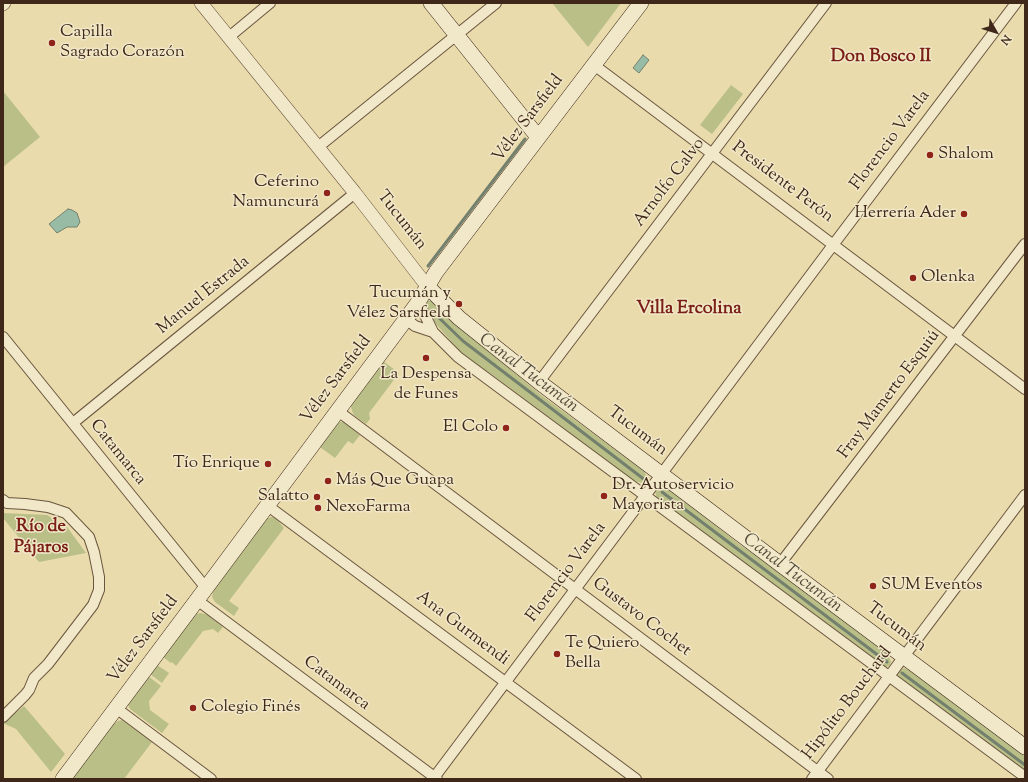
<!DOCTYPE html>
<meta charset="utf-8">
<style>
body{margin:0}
#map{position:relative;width:1028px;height:782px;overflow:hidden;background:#e9dbac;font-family:"Sorts Mill Goudy",serif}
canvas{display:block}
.frame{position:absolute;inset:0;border:4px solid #3f281a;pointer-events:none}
.north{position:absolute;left:976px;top:12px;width:40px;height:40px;-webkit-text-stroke:3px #f1e8c9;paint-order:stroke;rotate:129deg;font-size:11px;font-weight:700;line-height:16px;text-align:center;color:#3f281a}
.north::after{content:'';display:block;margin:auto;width:14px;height:18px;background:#3f281a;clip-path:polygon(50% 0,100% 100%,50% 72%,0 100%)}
</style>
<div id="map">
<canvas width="1028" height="782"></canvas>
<div class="frame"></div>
<div class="north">N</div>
</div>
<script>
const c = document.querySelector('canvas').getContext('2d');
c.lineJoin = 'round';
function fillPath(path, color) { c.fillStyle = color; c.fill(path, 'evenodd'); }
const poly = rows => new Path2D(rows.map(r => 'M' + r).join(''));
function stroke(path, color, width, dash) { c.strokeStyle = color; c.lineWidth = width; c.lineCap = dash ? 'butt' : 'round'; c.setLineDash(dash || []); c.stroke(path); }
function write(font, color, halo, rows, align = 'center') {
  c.font = font + ' "Sorts Mill Goudy",serif'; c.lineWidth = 3; c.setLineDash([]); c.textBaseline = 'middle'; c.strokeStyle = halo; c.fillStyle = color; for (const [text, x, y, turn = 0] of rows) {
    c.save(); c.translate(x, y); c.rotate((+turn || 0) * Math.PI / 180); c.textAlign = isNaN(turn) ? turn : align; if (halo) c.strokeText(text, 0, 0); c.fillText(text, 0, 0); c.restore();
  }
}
const green = poly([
 [552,3,621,3,588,47],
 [731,85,743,94,712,134,700,125],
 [3,91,40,137,3,167],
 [428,301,432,301,506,363,511,370,541,395,644,471,647,477,646,481,643,483,638,482,631,479,494,376,464,356,429,316,424,308,425,305],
 [383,361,399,373,369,413,370,419,366,424,354,415,352,411,351,406,356,398],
 [340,422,344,422,360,435,353,444,348,441,335,458,320,447,335,425],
 [659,486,664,486,673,492,740,545,773,566,888,654,891,662,889,666,886,667,882,666,657,498,654,489],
 [3,513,47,515,67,527,86,553,39,562,3,518],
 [271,517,276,518,284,528,229,601,239,608,234,616,215,602,212,597,214,589,266,519],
 [201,613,208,615,223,627,218,633,213,629,203,631,176,666,172,662,171,663,163,657,195,614],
 [157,665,169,673,162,683,150,674],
 [904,668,912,671,1025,754,1025,772,899,678,898,675,899,672],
 [148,676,161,686,149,701,150,710,169,724,162,733,130,709,128,705,129,702],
 [24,706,65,754,51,772,16,729,3,723],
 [122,720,152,742,124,779,72,779,111,726,118,721]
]);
const water = poly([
 [643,55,649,60,639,73,633,68,643,55],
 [68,209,72,210,77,213,80,222,77,227,67,227,57,233,49,224,68,209]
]);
const stream = poly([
 [428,266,525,139],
 [435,314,463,341,645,480],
 [662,492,887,662],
 [902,673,1025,765]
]);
const minor = poly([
 [229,37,270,3],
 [594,65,1025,389],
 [318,147,496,3],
 [417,304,424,313,433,332,458,357,1025,777],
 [406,319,415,326,433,332],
 [3,337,206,588],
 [539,382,826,3],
 [338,411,575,589,828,779],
 [73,423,355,193],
 [3,500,7,503,25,504,48,507,66,513,89,537,94,552,99,577,99,590,93,605,48,664,34,678,29,690,25,695,3,717],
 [268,506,636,779],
 [780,564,1025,244],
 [197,600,437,779],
 [116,708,211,779],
 [433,779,833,245,1016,3],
 [812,779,1025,495]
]);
const tertiary = poly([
 [201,3,355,193,427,286],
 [3,4,4,3]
]);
const secondary = poly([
 [431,3,538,137],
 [427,286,459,318,539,382,780,564,1025,747],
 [63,779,206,588,406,319,417,304,436,272,641,3]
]);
const markers = [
 [52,43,4,"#8f2418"],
 [930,155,4,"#8f2418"],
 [327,193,4,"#8f2418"],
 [964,214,4,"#8f2418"],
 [913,278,4,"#8f2418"],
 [459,304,4,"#8f2418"],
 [426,358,4,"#8f2418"],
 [506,428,4,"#8f2418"],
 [268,464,4,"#8f2418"],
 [328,481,4,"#8f2418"],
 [604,496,4,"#8f2418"],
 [317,497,4,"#8f2418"],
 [318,508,4,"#8f2418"],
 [873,586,4,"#8f2418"],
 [557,654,4,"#8f2418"],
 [193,708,4,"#8f2418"]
];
const poiNames = [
 ["Capilla",60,33],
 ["Sagrado Corazón",60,53],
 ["Shalom",938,155],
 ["Ceferino",319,183,"right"],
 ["Namuncurá",319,203,"right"],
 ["Herrería Ader",956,214,"right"],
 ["Olenka",921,278],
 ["Tucumán y",451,294,"right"],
 ["Vélez Sarsfield",451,314,"right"],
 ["La Despensa",426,375,"center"],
 ["de Funes",426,395,"center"],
 ["El Colo",498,428,"right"],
 ["Tío Enrique",260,464,"right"],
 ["Más Que Guapa",336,481],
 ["Dr. Autoservicio",612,486],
 ["Mayorista",612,506],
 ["Salatto",309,497,"right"],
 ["NexoFarma",326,508],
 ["SUM Eventos",881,586],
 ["Te Quiero",565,644],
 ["Bella",565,664],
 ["Colegio Finés",201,708]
];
const streetNames = [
 ["Vélez Sarsfield",529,119,-53],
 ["Florencio Varela",891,141,-53],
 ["Arnolfo Calvo",670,183,-53],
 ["Presidente Perón",782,183,37],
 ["Tucumán",401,221,52],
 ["Manuel Estrada",204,296,-39],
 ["Vélez Sarsfield",337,380,-53],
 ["Fray Mamerto Esquiú",890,395,-53],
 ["Tucumán",637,432,37],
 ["Catamarca",117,453,51],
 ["Florencio Varela",567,573,-53],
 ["Gustavo Cochet",641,618,37],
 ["Tucumán",896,628,37],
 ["Ana Gurmendi",462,629,37],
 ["Vélez Sarsfield",144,640,-53],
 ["Catamarca",336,684,37],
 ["Hipólito Bouchard",848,704,-53]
];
const neighbourhoodNames = [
 ["Don Bosco II",881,58],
 ["Villa Ercolina",689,310],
 ["Río de",41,528],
 ["Pájaros",41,549]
];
const waterNames = [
 ["Canal Tucumán",528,374,37],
 ["Canal Tucumán",792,574,37]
];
fillPath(green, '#b9bf87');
fillPath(water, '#98bba6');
stroke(water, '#74806e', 1);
stroke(stream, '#74806e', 3);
stroke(minor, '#6a553e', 12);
stroke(tertiary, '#6a553e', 14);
stroke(secondary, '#3f281a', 16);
stroke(minor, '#f1e8c9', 10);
stroke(tertiary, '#f1e8c9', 13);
stroke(secondary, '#f1e8c9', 15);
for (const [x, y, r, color] of markers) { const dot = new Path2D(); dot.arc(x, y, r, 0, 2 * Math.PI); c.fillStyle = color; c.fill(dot); stroke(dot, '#f1e8c9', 1.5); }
write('17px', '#3f281a', '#f1e8c9', poiNames, 'left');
write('17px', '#3f281a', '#f1e8c9', streetNames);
write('bold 18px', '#7a1f14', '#f1e8c9', neighbourhoodNames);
write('italic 18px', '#554d3d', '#f1e8c9', waterNames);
</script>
